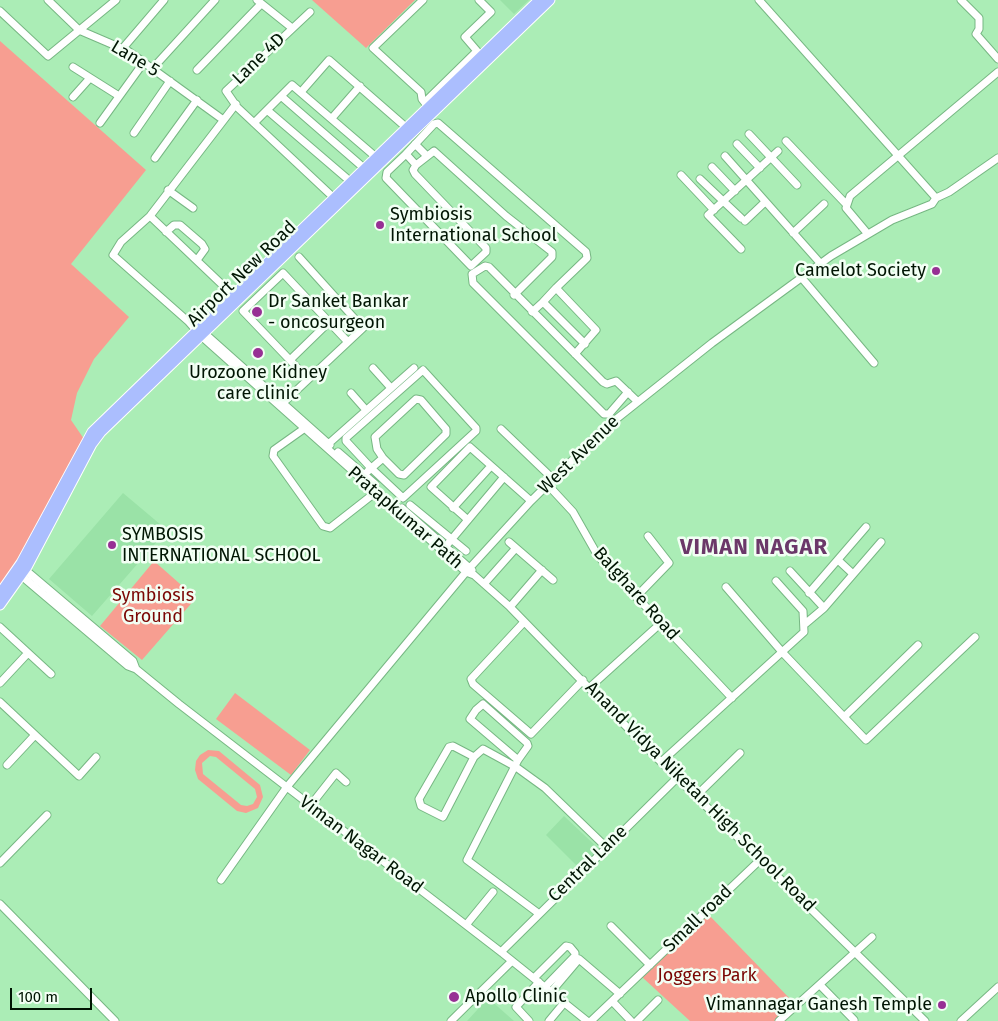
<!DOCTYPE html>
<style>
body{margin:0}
#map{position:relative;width:998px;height:1021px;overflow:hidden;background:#abedb6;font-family:"Fira Sans",sans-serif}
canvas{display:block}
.scale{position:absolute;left:10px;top:988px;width:82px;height:22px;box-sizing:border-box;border:2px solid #001503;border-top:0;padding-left:6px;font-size:15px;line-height:18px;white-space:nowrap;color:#001503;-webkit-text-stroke:4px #f2fff4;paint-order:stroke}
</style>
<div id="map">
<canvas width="998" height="1021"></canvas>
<div class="scale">100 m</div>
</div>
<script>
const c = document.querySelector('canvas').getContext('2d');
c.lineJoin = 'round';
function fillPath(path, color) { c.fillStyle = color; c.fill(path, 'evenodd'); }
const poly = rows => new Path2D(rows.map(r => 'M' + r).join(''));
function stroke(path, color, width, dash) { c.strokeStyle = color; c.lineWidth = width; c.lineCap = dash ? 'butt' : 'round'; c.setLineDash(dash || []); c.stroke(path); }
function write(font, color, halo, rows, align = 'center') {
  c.font = font + ' "Fira Sans",sans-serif'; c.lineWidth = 5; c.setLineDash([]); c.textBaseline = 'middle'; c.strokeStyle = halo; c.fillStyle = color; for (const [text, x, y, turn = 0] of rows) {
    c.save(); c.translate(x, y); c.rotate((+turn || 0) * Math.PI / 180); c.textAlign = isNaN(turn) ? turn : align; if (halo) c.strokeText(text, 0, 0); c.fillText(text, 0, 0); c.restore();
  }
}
const built = poly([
 [500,0,529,0,514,14],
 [123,493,167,530,92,616,49,579],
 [564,816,600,850,581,870,546,835],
 [488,998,514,1021,467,1021]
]);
const green = poly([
 [312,0,415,0,366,48],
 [0,41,146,170,71,264,129,317,94,359,77,393,71,420,84,439,11,576,0,590],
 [154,561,196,598,142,660,100,626],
 [235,693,310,750,291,775,216,719],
 [208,750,219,751,260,785,263,797,258,808,246,813,237,811,198,779,195,770,196,761,200,755],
 [210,756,216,757,255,789,257,797,253,804,247,806,241,805,203,774,202,763],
 [707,913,795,1004,778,1021,690,1021,642,977]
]);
const minor = poly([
 [48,0,79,30,128,51,222,119],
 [257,0,292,28],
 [423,0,373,48,421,92,422,99,429,108],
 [759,0,936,198],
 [961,0,979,18,979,29,976,34,998,59],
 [0,11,48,56,116,0],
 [310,12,226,91,237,107,334,198],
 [123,48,164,0],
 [73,67,119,96],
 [153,68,215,0],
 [197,70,261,4],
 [301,92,329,60,408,129],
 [281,96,365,169],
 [73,97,90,78],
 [425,102,477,51,465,37,491,12,479,0],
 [267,110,351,182],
 [332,118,360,86],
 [100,123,144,62],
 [254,123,292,85,377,158],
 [134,133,170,81],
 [749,134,797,185],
 [786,141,846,204],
 [415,144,427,156],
 [737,144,760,168],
 [406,154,434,124,438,123,586,252,587,258,584,261,556,288,596,330,575,354],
 [406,154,416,165,413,170,415,174,486,248,486,252,471,266,386,178,387,172,406,154],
 [725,156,821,264],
 [155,158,197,100],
 [416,165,434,151,506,216,552,252,552,257,514,295],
 [712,167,735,191],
 [681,175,714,210],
 [700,179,741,218],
 [168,190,193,208],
 [936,198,949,192,998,158],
 [150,216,233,295],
 [745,221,765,202],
 [166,232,174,225,180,225,202,244,205,249,197,260],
 [793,233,824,204],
 [867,233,846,208,850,196,998,72],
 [741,249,708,215,778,151],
 [801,277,874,363],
 [543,302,556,288],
 [532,312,543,302,585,344],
 [188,321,201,336,466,572,474,575,510,607,661,762,925,1021],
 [190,323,113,255,121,242,150,216,236,104],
 [201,330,330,445],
 [290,360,329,322],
 [373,368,391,388],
 [423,370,476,428,476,431,403,498,371,468,346,441,346,438,423,370],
 [308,379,243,311,283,273,347,341],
 [628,392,609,414,604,414,473,283,472,274,485,266,489,267,603,382,607,384,616,381,637,401],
 [351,393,366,410],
 [283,403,363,328,299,257],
 [305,428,274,450,273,456,323,526,330,528,376,492],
 [501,429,553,479],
 [326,446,414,368],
 [338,452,375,484],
 [368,471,383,458,377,449,375,437,416,399,421,400,446,429,446,434,404,475,399,474,383,458],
 [548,485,573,512,598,556,732,698],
 [410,505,466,551],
 [402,508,472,570],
 [453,508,491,466],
 [468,520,431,487,470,447,531,501],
 [509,542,553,580],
 [446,546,504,477],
 [838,560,853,574],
 [22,567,133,661,136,669],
 [790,571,824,608,805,624],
 [18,573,128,666,136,669,179,704,501,952,587,1021],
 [484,584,516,548],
 [726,587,783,653,866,740,975,637],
 [809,593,866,527],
 [636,597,669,563,648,536],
 [510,607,542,570],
 [824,608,881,542],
 [524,622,471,679,473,684,531,734,583,680],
 [0,627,51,674],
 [0,683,28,653],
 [589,688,661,623],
 [0,702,79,776,96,757],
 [844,717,918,645],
 [474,757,453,746,449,747,419,799,421,806,443,817,474,757,483,749,516,767,545,788,606,847],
 [518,760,470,719,476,710,483,704,527,743,528,746,518,760,467,860,538,913],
 [661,762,804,632,803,611,776,581],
 [7,765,35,735],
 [696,796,740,753],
 [310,806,336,773,346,782],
 [0,863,47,815],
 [221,880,286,788,466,572,531,501,605,428,712,343,831,256,892,220,932,204,936,198],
 [0,904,115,1021],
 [466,925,493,892],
 [611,926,650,965],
 [501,952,677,778],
 [534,978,566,946,570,947,575,953,575,956,545,987],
 [820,985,854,1020],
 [551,992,579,959,620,994],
 [612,1001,631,1021],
 [451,1021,512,961],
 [529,1021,516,1007,539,982],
 [549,1021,564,1003],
 [591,1021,761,859],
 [637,1021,658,1000],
 [779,1021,872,937],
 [961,1021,998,987]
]);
const major = poly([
 [0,593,21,563,92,432,539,0],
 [0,605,27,567,92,444,101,432,550,0]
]);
const markers = [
 [380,225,5,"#973094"],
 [936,271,5,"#973094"],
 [257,312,6,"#973094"],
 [258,353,6,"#973094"],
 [112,545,5,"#973094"],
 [454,997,6,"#973094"],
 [942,1005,5,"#973094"]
];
const streetNames = [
 ["Lane 5",135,59,31],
 ["Lane 4D",259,59,-44],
 ["Airport New Road",242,274,-44],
 ["West Avenue",579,455,-44],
 ["Pratapkumar Path",405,518,41],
 ["Balghare Road",636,594,48],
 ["Anand Vidya Niketan High School Road",700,797,45],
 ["Viman Nagar Road",361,845,37],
 ["Central Lane",588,864,-44],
 ["Small road",698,919,-44]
];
const poiNames = [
 ["Symbiosis",390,215],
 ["International School",390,236],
 ["Camelot Society",926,271,"right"],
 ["Dr Sanket Bankar",268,302],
 ["- oncosurgeon",268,323],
 ["Urozoone Kidney",258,373,"center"],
 ["care clinic",258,394,"center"],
 ["SYMBOSIS",122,535],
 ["INTERNATIONAL SCHOOL",122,556],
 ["Apollo Clinic",465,997],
 ["Vimannagar Ganesh Temple",932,1005,"right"]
];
const parkNames = [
 ["Symbiosis",153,596],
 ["Ground",153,617],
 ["Joggers Park",707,976]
];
const districtNames = [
 ["VIMAN NAGAR",754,548]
];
fillPath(built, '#9ae2a7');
fillPath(green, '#f79e91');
stroke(minor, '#77b783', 9);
stroke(major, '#fff', 11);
stroke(minor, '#fff', 7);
stroke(major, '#abbefe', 9);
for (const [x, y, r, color] of markers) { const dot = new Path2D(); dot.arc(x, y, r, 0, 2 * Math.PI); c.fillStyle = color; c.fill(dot); stroke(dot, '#f2fff4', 2); }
write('18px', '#001503', '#f2fff4', streetNames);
write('18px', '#001503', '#f2fff4', poiNames, 'left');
write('18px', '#7b0704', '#f2fff4', parkNames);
c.letterSpacing = '1px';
write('bold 22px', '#6b3869', '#f2fff4', districtNames);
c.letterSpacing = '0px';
</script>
